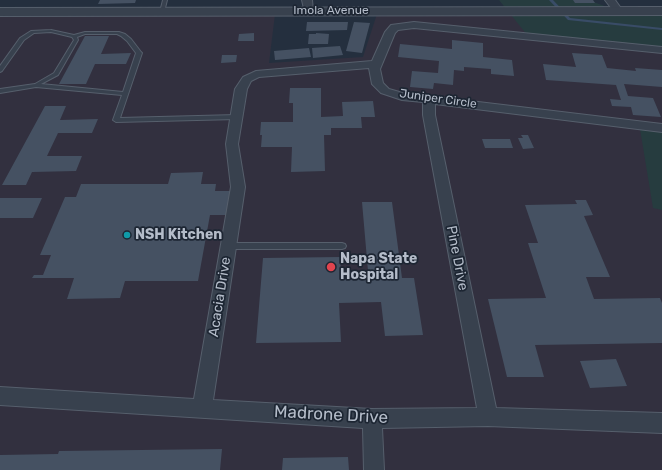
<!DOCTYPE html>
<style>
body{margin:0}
canvas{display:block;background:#242f3e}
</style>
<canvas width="662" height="470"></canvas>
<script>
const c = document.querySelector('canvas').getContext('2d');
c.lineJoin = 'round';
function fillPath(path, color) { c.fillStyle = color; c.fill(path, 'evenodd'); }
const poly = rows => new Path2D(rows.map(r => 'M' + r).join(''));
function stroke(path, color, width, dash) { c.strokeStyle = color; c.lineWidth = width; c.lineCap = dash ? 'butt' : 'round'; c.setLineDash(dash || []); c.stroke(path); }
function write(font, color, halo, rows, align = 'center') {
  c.font = font + ' Rubik,sans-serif'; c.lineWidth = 3.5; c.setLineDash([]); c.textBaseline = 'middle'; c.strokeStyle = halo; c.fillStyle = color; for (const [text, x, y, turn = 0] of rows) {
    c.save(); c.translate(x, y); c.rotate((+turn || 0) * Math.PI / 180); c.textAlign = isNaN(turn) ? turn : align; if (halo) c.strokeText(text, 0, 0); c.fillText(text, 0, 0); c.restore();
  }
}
const medical = poly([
 [662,11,662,470,0,470,0,12,275,14,269,63,363,57,377,14]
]);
const green = poly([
 [499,0,588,0,618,11,662,11,662,50,528,36],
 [640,129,662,132,662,210,653,208]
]);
const stream = poly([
 [549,0,553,0,570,18,662,28,662,30,568,20,549,0]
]);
const building = poly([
 [100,0,136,0,135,3,98,4],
 [573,0,593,0,595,3,575,3],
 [307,22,348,22,347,30,306,31],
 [354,22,370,23,362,53,346,51],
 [254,33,254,41,238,41,239,34],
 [316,33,329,34,328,44,308,44,309,34,316,34],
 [85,36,109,36,101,54,131,53,126,64,95,64,86,84,59,84],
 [452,40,483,43,483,57,512,60,514,76,491,74,491,69,464,67,464,71,454,70,453,85,434,83,433,89,410,87,412,71,438,73,439,61,398,57,400,44,452,49],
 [340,46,343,55,313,58,312,48],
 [309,48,311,57,275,60,274,51],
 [572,53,602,55,607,68,636,71,635,68,662,70,662,87,624,84,628,96,653,98,661,117,633,115,631,107,612,106,610,99,621,100,616,85,546,80,543,64,576,67],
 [222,55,237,55,236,62,221,63],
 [290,88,321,88,321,117,343,116,342,102,373,101,375,117,361,117,362,128,331,128,331,135,324,135,325,171,291,172,292,147,261,147,262,135,260,135,261,122,293,122,293,103,289,103],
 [45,106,66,106,60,120,98,119,92,133,58,133,47,156,82,156,76,171,32,172,26,185,2,185],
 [521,135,528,135,534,148,523,149,518,138,523,138],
 [482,139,510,139,513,148,485,148],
 [203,172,201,184,216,184,215,191,230,191,227,215,210,215,198,281,125,281,120,298,67,299,74,278,32,278,34,275,43,275,51,255,40,255,65,197,76,197,81,184,168,184,171,173],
 [0,198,42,198,33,218,0,218],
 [575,200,586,200,593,215,584,216,610,277,586,277,594,299,660,298,662,303,662,343,535,345,544,377,507,377,488,299,546,298,528,243,538,243,525,205,577,204],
 [362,202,392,202,402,278,414,278,423,335,385,336,381,302,339,303,341,342,256,343,263,258,340,257,341,272,368,271],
 [616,359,627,386,590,388,580,361],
 [222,449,220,470,0,470,0,455,58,454,59,451],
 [348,457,349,470,282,470,283,458]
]);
const service = poly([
 [163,0,167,0,164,12,162,13,160,12,163,0],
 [51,30,74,35,85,32,119,32,125,34,131,39,141,52,142,53,120,118,237,115,240,117,237,119,116,122,113,120,122,95,36,87,0,93,0,89,35,84,54,73,74,40,72,37,51,32,34,33,24,40,2,71,0,72,0,66,20,38,31,31,51,30],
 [85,34,117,34,121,36,127,41,136,53,123,92,41,84,58,75,78,40,77,37,85,34],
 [229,243,342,243,345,244,346,246,345,248,342,249,229,249,226,248,225,246,226,244,229,243]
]);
const minor = poly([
 [302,0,312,0,313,11,311,13,305,13,302,0],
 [605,0,615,0,623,11,621,13,615,13,605,0],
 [414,22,662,47,662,53,414,28,398,30,395,33,380,69,383,83,389,89,403,93,662,124,662,132,435,104,435,115,496,408,662,413,662,433,488,426,382,428,384,470,364,470,363,428,0,405,0,387,194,399,231,187,226,144,235,89,243,77,256,71,372,61,385,32,391,25,414,22],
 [369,68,372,84,381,93,402,100,423,102,423,115,477,408,372,409,213,400,245,187,238,144,247,89,251,81,259,77,369,68]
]);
const tertiary = poly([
 [662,7,662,15,0,16,0,8,662,7]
]);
const markers = [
 [127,235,4,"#0f9aa8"],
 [331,267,5,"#e0444e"]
];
const farStreetnames = [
 ["Imola Avenue",331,11],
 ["Juniper Circle",438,99,8]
];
const poiNames = [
 ["NSH Kitchen",135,235],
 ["Napa State",340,259],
 ["Hospital",340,275]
];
const streetNames = [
 ["Pine Drive",457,258,79],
 ["Acacia Drive",220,297,-81]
];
const nearStreetnames = [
 ["Madrone Drive",331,415,3]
];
fillPath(medical, '#32303f');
fillPath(green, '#263c3f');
fillPath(stream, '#394c67');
fillPath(building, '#455162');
stroke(service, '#565f6c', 2);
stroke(minor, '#565f6c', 2);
stroke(tertiary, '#565f6c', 2);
fillPath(service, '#38414e');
fillPath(minor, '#38414e');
fillPath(tertiary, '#38414e');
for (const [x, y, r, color] of markers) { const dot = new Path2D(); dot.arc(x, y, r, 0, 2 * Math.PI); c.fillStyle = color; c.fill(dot); stroke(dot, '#1d2633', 1.5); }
write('12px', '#b4bcc9', '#1d2633', farStreetnames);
write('bold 14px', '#b4bcc9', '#1d2633', poiNames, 'left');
write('14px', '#b4bcc9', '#1d2633', streetNames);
write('17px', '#b4bcc9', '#1d2633', nearStreetnames);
</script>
